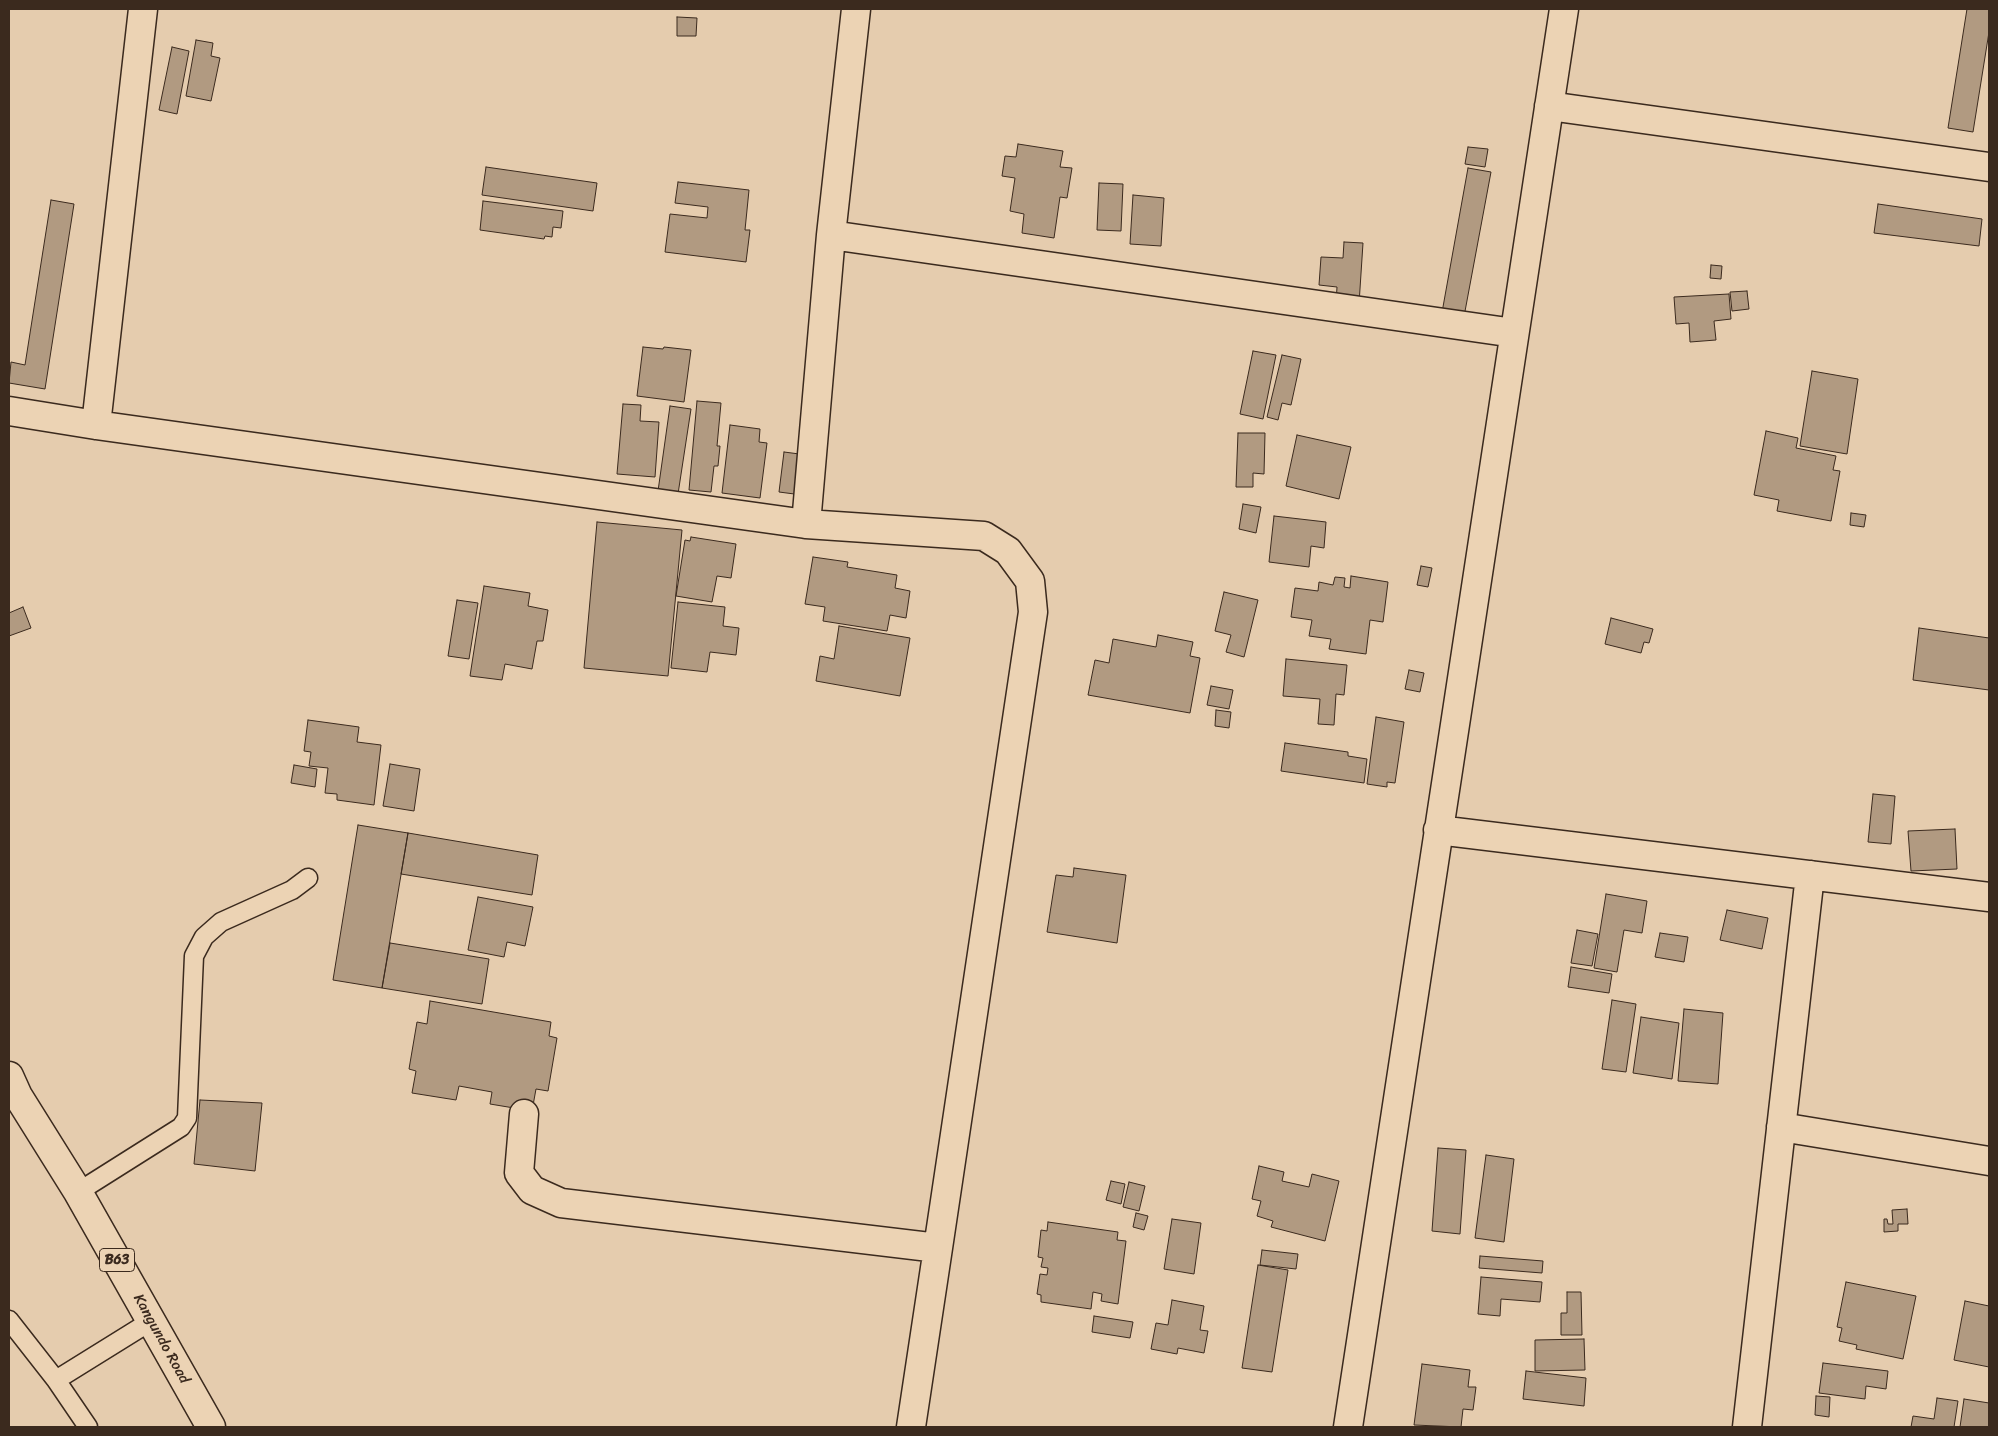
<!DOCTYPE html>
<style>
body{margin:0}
#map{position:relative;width:1998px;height:1436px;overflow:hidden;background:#e5ccae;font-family:Sriracha,sans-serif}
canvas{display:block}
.frame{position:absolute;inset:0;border:10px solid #3b2a1e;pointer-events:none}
</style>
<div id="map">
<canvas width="1998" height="1436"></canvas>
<div class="frame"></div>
</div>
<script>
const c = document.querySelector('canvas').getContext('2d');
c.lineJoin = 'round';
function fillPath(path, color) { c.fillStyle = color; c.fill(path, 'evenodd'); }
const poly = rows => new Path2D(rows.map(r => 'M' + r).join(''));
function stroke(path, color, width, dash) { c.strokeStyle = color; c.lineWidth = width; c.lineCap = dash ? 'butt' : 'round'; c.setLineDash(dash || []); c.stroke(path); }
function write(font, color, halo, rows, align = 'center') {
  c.font = font + ' Sriracha,sans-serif'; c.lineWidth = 4.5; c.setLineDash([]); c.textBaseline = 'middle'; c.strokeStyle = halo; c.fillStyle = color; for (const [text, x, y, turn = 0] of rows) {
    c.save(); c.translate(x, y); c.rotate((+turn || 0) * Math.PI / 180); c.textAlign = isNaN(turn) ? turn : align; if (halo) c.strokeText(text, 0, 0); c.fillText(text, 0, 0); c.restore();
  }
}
const building = poly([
 [1967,9,1989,9,1989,32,1973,132,1948,128,1967,9],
 [677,17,697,18,696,36,677,36,677,17],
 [196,40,213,43,211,56,220,58,211,101,186,96,196,40],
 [172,47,189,51,177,114,159,110,172,47],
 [1018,144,1063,151,1060,167,1072,168,1067,198,1060,197,1054,238,1022,233,1024,214,1010,211,1015,178,1002,176,1005,156,1016,157,1018,144],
 [1468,147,1488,149,1485,167,1465,164,1468,147],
 [486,167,597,183,593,211,482,195,486,167],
 [1468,168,1491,172,1463,322,1441,318,1468,168],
 [678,182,749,190,745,230,750,230,746,262,665,252,670,214,707,218,708,207,675,203,678,182],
 [1099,183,1123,184,1121,231,1097,230,1099,183],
 [1133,195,1164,198,1161,246,1130,244,1133,195],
 [51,200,74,204,45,389,9,383,11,362,25,365,51,200],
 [483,201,563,211,561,228,553,227,552,237,545,236,544,239,480,230,483,201],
 [1878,204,1982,219,1979,246,1874,233,1878,204],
 [1344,242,1363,243,1359,304,1336,303,1337,287,1319,285,1321,257,1343,258,1344,242],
 [1711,265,1722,266,1721,279,1710,278,1711,265],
 [1747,291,1749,309,1732,311,1730,292,1747,291],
 [1729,294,1731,319,1714,321,1716,340,1690,342,1689,323,1676,324,1674,297,1729,294],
 [643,347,663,349,664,347,691,350,684,402,637,396,643,347],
 [1253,351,1276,355,1263,419,1240,414,1253,351],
 [1282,355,1301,359,1291,405,1282,403,1278,420,1267,417,1282,355],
 [1812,371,1858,379,1847,454,1800,446,1812,371],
 [697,401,721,403,717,446,720,446,718,466,714,466,711,492,689,490,697,401],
 [623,404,641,405,640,421,659,422,655,477,617,474,623,404],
 [670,406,691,409,678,494,658,491,670,406],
 [730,425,760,429,759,442,767,443,760,498,722,493,730,425],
 [1766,431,1798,438,1796,448,1836,456,1833,470,1840,471,1831,521,1777,511,1779,500,1754,495,1766,431],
 [1238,433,1265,433,1264,474,1253,473,1253,487,1236,487,1238,433],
 [1297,435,1351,447,1339,499,1286,486,1297,435],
 [784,452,807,455,802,495,779,492,784,452],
 [1243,504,1261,507,1256,533,1239,529,1243,504],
 [1851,513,1866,515,1864,527,1850,525,1851,513],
 [1274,516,1326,522,1324,548,1311,546,1309,567,1269,562,1274,516],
 [597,522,682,530,668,676,584,668,597,522],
 [691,537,736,544,731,578,717,576,712,602,676,596,685,540,690,541,691,537],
 [813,557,848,562,847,567,897,575,895,588,910,591,906,618,890,615,887,631,823,621,825,607,805,604,813,557],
 [1421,566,1432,568,1428,587,1417,585,1421,566],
 [1351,576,1388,582,1383,622,1370,620,1366,654,1329,649,1331,639,1309,636,1312,620,1291,617,1295,588,1318,591,1319,582,1333,585,1335,577,1345,578,1344,587,1350,588,1351,576],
 [484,586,530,593,528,606,548,610,543,641,537,641,532,669,505,664,502,680,470,676,484,586],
 [1224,592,1258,600,1244,657,1226,652,1231,635,1215,631,1224,592],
 [457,600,478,603,469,659,448,656,457,600],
 [678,602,725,607,723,626,739,628,736,655,710,652,707,672,671,668,678,602],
 [23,607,31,628,9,636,9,613,23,607],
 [1611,618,1653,629,1649,643,1644,642,1641,653,1605,644,1611,618],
 [839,626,910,638,900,696,816,681,820,656,834,659,839,626],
 [1919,628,1989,638,1989,690,1913,680,1919,628],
 [1158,635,1193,642,1190,656,1200,658,1190,713,1088,695,1095,660,1109,663,1113,639,1156,647,1158,635],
 [1286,659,1347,665,1344,695,1336,694,1334,725,1318,724,1320,699,1283,696,1286,659],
 [1409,670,1424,673,1420,692,1405,689,1409,670],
 [1211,686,1233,690,1229,709,1207,705,1211,686],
 [1216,710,1231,712,1229,728,1215,726,1216,710],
 [1376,717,1404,722,1395,783,1387,782,1387,787,1367,784,1376,717],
 [308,720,359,727,357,742,381,745,374,805,337,800,337,794,325,793,328,768,309,766,311,752,304,751,308,720],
 [1285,743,1348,752,1348,756,1367,759,1364,783,1281,771,1285,743],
 [390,764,420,769,414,811,383,806,390,764],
 [294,765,317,769,315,787,291,783,294,765],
 [1873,794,1895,796,1891,844,1868,842,1873,794],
 [358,825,408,833,382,988,333,980,358,825],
 [1955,829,1957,869,1911,871,1908,831,1955,829],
 [408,833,538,855,532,895,401,874,408,833],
 [1074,868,1126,875,1117,943,1047,932,1056,875,1073,877,1074,868],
 [1606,894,1647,901,1642,933,1624,930,1617,972,1594,968,1606,894],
 [478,897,533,907,525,946,507,942,504,957,468,950,478,897],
 [1727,910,1768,918,1762,949,1720,940,1727,910],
 [1577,930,1598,934,1592,966,1571,963,1577,930],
 [1660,933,1688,937,1684,962,1655,957,1660,933],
 [390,943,489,959,482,1004,382,988,390,943],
 [1571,967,1612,974,1609,993,1568,987,1571,967],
 [1612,1000,1636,1004,1626,1072,1602,1069,1612,1000],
 [430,1001,551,1022,549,1036,557,1038,548,1091,536,1089,532,1111,490,1104,492,1092,459,1086,456,1100,412,1093,416,1071,409,1069,417,1022,427,1024,430,1001],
 [1684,1009,1723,1013,1718,1084,1678,1081,1684,1009],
 [1641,1017,1679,1023,1672,1079,1633,1073,1641,1017],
 [200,1100,262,1103,255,1171,194,1164,200,1100],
 [1438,1148,1466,1150,1460,1234,1432,1231,1438,1148],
 [1486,1155,1514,1159,1504,1242,1475,1238,1486,1155],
 [1259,1166,1284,1172,1282,1181,1309,1187,1312,1174,1339,1181,1325,1241,1271,1227,1273,1221,1257,1216,1261,1201,1252,1199,1259,1166],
 [1111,1181,1125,1184,1121,1204,1106,1200,1111,1181],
 [1129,1182,1145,1186,1139,1211,1123,1207,1129,1182],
 [1907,1209,1908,1224,1898,1224,1898,1231,1884,1232,1884,1219,1887,1219,1888,1224,1893,1224,1892,1210,1907,1209],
 [1136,1213,1148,1216,1144,1230,1133,1227,1136,1213],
 [1172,1219,1201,1223,1194,1274,1164,1269,1172,1219],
 [1048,1222,1118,1232,1117,1240,1126,1241,1118,1304,1101,1301,1102,1294,1093,1292,1091,1309,1041,1302,1041,1295,1037,1294,1040,1274,1047,1275,1048,1268,1041,1267,1043,1258,1038,1257,1041,1230,1047,1231,1048,1222],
 [1262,1250,1298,1254,1296,1269,1260,1265,1262,1250],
 [1480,1256,1543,1261,1542,1273,1479,1268,1480,1256],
 [1258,1265,1288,1270,1272,1372,1242,1368,1258,1265],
 [1481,1277,1542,1282,1540,1302,1501,1299,1500,1316,1478,1314,1481,1277],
 [1846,1282,1916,1296,1903,1359,1856,1349,1857,1345,1839,1341,1842,1328,1837,1327,1846,1282],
 [1567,1292,1581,1292,1582,1335,1561,1335,1561,1313,1567,1313,1567,1292],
 [1172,1300,1204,1306,1200,1330,1208,1331,1204,1353,1178,1348,1177,1354,1151,1349,1156,1323,1168,1325,1172,1300],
 [1965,1301,1989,1306,1989,1367,1954,1360,1965,1301],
 [1094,1316,1133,1322,1130,1338,1092,1332,1094,1316],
 [1584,1339,1585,1370,1535,1371,1535,1340,1584,1339],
 [1823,1363,1888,1371,1886,1389,1866,1386,1865,1399,1819,1393,1823,1363],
 [1422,1364,1470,1370,1468,1387,1476,1387,1473,1410,1463,1409,1461,1427,1414,1425,1422,1364],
 [1526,1371,1586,1378,1584,1406,1523,1399,1526,1371],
 [1816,1396,1830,1397,1829,1417,1815,1415,1816,1396],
 [1937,1398,1958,1401,1954,1427,1911,1427,1913,1416,1934,1419,1937,1398],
 [1964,1399,1989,1403,1989,1427,1960,1427,1964,1399]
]);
const lane = poly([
 [78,1192,181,1127,187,1118,194,956,204,937,221,922,292,890,308,878],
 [9,1320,56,1380],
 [88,1427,56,1380,151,1321]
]);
const street = poly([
 [1549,106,1989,167],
 [831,235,1514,333],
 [9,411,96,425,806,524,984,536,1008,551,1030,581,1033,612,938,1248,561,1203,532,1190,519,1173,524,1114],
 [96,425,143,9],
 [806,524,831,235,856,9],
 [1438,830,1989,897],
 [1781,1127,1989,1161],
 [911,1427,938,1248],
 [1348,1427,1564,9],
 [1747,1427,1810,875]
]);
const highway = poly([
 [9,1076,18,1096,78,1192,211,1427]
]);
const shields = [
 [117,1260,35]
];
const shieldNames = [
 ["B63",117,1260]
];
const streetNames = [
 ["Kangundo Road",161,1339,61]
];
fillPath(building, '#b19a81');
stroke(building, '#3b2a1e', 1);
stroke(lane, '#3b2a1e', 21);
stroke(street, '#3b2a1e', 31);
stroke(highway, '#3b2a1e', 31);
stroke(lane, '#ecd3b4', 18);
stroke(street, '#ecd3b4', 28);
stroke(highway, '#ecd3b4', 28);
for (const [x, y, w] of shields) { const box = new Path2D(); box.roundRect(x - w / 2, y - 11.5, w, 23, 4); c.fillStyle = '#ecd3b4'; c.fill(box); stroke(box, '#3b2a1e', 1); }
write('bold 14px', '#3b2a1e', null, shieldNames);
write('15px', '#3b2a1e', '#ecd3b4', streetNames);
</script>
